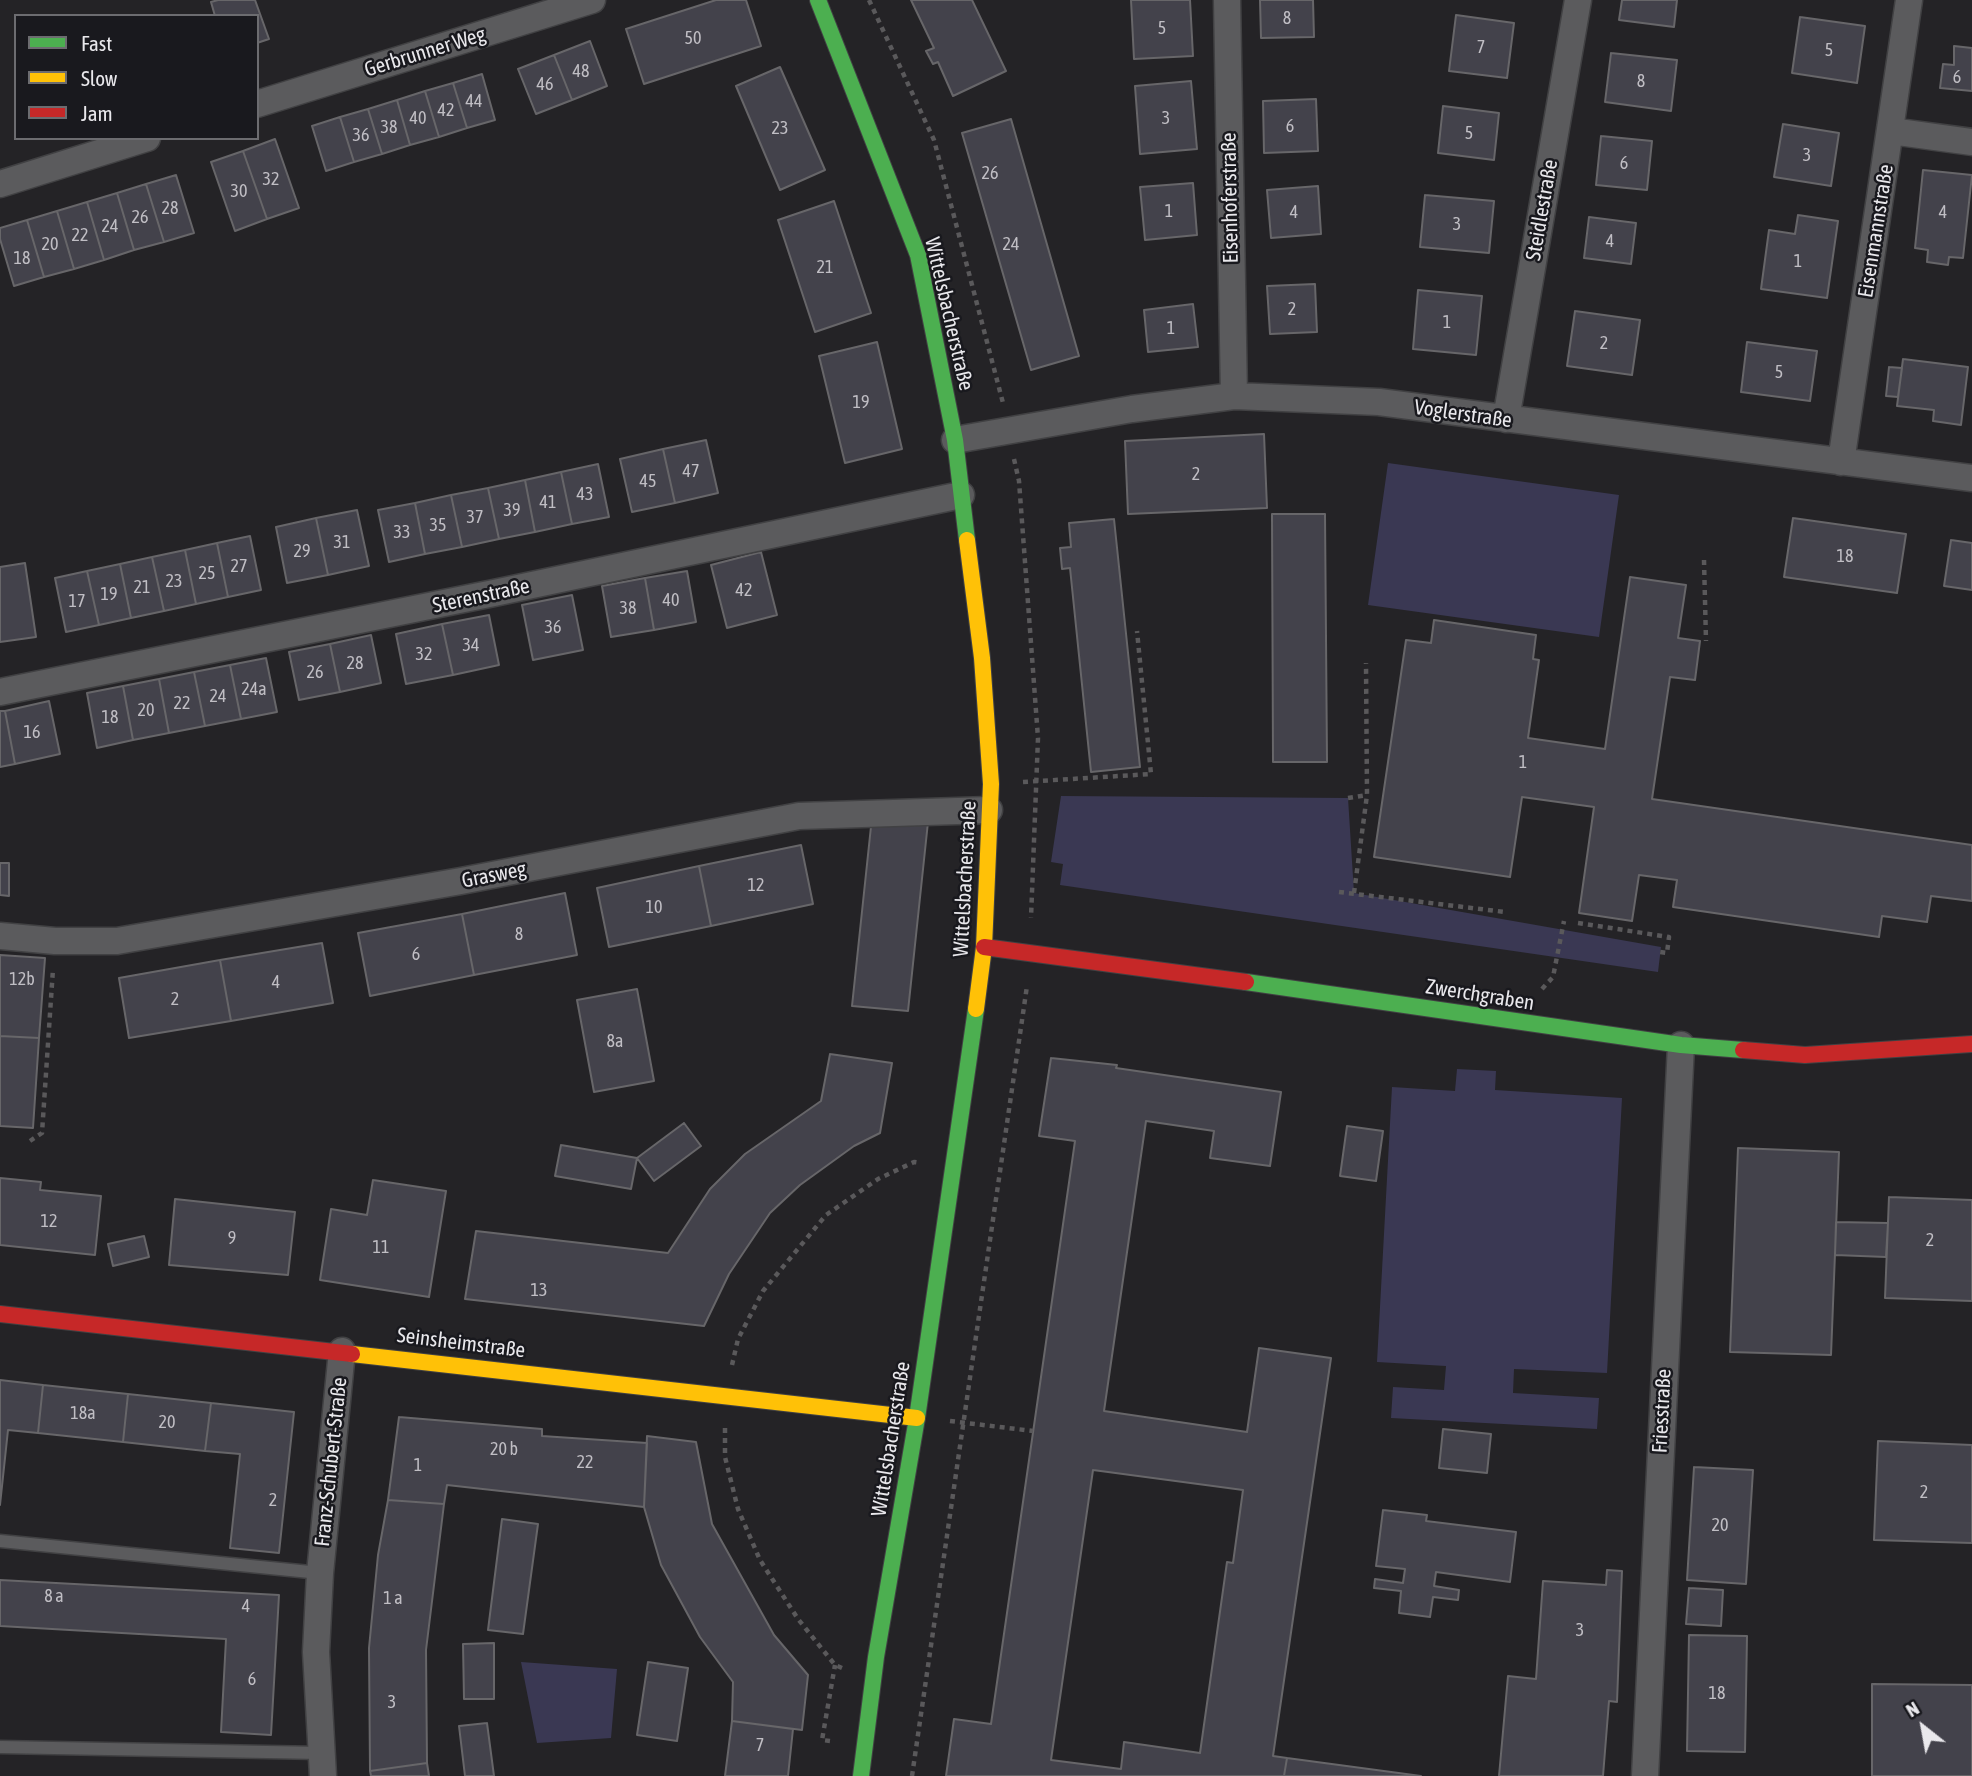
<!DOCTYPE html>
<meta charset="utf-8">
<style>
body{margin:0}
#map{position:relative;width:1972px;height:1776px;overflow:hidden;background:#242326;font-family:"Asap Condensed",sans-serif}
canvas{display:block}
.legend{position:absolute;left:14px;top:14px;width:245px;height:126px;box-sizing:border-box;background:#19191e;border:2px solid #6c6c70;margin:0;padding:9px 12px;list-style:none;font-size:21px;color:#e9e8ec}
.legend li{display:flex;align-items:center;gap:14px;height:35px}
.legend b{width:35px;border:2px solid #6c6c70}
.north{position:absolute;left:1888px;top:1692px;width:70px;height:70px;-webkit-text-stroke:5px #19191e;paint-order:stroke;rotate:329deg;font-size:19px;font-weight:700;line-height:28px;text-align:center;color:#e9e8ec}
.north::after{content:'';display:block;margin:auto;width:24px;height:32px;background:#e9e8ec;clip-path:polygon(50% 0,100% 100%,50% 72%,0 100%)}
</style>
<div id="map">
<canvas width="1972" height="1776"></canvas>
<ul class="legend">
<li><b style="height:9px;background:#4caf50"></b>Fast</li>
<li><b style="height:9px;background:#ffc107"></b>Slow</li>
<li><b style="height:9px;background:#c62828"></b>Jam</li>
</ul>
<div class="north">N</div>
</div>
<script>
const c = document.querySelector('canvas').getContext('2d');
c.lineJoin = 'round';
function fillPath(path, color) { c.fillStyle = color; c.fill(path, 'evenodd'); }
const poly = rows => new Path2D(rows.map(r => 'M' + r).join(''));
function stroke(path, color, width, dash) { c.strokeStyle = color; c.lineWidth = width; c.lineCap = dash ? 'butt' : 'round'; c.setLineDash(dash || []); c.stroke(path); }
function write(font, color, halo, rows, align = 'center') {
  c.font = font + ' "Asap Condensed",sans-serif'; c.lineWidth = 5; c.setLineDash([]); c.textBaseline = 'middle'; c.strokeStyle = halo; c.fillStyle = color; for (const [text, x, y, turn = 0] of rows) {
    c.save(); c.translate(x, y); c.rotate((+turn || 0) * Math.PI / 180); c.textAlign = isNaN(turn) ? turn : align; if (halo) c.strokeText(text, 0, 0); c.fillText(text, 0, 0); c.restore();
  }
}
const green = poly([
 [1388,463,1619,495,1599,637,1368,605],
 [1061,796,1348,798,1354,893,1661,947,1658,972,1060,885,1063,864,1051,862],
 [1457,1069,1496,1071,1495,1090,1622,1098,1607,1373,1514,1369,1513,1393,1599,1398,1597,1429,1391,1418,1393,1387,1444,1390,1446,1366,1377,1362,1392,1087,1455,1091],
 [521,1662,617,1669,611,1738,537,1743]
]);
const building = poly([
 [218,0,255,0,269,39,257,43,257,16,215,16,211,2,218,0],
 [716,0,746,0,761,46,644,84,626,29,716,0],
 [911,0,972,0,1006,71,953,96,938,62,933,64,926,51,934,48,911,0],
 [1131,0,1190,0,1193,56,1134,59,1131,0],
 [1260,0,1313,0,1314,37,1261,38,1260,0],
 [1622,0,1677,0,1674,27,1619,20,1622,0],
 [1456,15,1514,23,1507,78,1449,71,1456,15],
 [1800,17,1865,26,1857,83,1792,73,1800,17],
 [590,41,607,86,572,100,554,55,590,41],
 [1954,46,1972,48,1972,91,1940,88,1943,64,1954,65,1954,46],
 [1611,53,1677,60,1671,111,1605,102,1611,53],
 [554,55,572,100,536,114,518,69,554,55],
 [780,67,825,170,780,190,736,86,780,67],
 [482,74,495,120,467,128,453,83,482,74],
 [1191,81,1197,149,1140,154,1135,86,1191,81],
 [453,83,467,128,439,137,425,91,453,83],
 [425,91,439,137,410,145,397,100,425,91],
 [1316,99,1318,151,1264,153,1263,101,1316,99],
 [397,100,410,145,382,154,368,109,397,100],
 [1443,106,1499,113,1494,160,1438,153,1443,106],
 [368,109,382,154,354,162,340,117,368,109],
 [340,117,354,162,326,171,312,126,340,117],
 [1011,119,1079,356,1031,370,962,133,1011,119],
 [1783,124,1839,133,1831,186,1774,177,1783,124],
 [1601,136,1652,141,1647,190,1596,185,1601,136],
 [275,139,299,208,267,219,243,151,275,139],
 [243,151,267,219,235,231,211,162,243,151],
 [1923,170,1972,175,1963,258,1949,257,1948,265,1927,262,1928,250,1915,248,1923,170],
 [176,175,194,233,164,242,146,184,176,175],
 [1193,183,1197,235,1145,240,1140,187,1193,183],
 [146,184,164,242,134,250,117,193,146,184],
 [1318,186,1321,234,1271,238,1267,190,1318,186],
 [117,193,134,250,104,260,87,202,117,193],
 [1425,195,1494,201,1489,253,1420,247,1425,195],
 [834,201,871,313,815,332,778,220,834,201],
 [87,202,104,260,74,269,57,211,87,202],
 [57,211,74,269,44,277,27,220,57,211],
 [1798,215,1838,221,1827,298,1761,289,1769,230,1795,234,1798,215],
 [1589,217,1636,223,1631,264,1584,258,1589,217],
 [27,220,44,277,14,286,0,239,0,228,27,220],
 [1315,284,1317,332,1270,334,1267,286,1315,284],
 [1418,290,1482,296,1476,355,1413,349,1418,290],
 [1193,304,1198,347,1148,352,1144,310,1193,304],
 [1575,311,1640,320,1632,375,1567,366,1575,311],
 [877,342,902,449,845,463,819,356,877,342],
 [1747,342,1817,351,1810,401,1741,392,1747,342],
 [1903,359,1968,367,1961,425,1933,421,1934,410,1897,406,1903,359],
 [1889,367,1902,368,1898,397,1886,396,1889,367],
 [1264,434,1267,508,1128,514,1125,441,1264,434],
 [706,440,718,493,675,503,663,449,706,440],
 [663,449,675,503,632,512,620,459,663,449],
 [598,464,609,517,572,524,561,472,598,464],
 [561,472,572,524,535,532,525,480,561,472],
 [525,480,535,532,499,539,488,488,525,480],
 [488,488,499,539,462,547,451,495,488,488],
 [451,495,462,547,425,554,415,503,451,495],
 [415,503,425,554,389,562,378,510,415,503],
 [357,510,369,566,328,575,316,518,357,510],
 [1272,514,1325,514,1327,762,1273,762,1272,514],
 [316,518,328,575,287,583,276,527,316,518],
 [1793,518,1906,534,1897,593,1784,577,1793,518],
 [1114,519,1140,767,1091,772,1070,568,1062,569,1060,548,1071,547,1069,523,1114,519],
 [250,536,261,590,228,597,217,543,250,536],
 [1951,540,1972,543,1972,590,1944,586,1951,540],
 [217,543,228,597,196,604,185,550,217,543],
 [185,550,196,604,164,611,152,557,185,550],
 [761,552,777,615,727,628,711,565,761,552],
 [152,557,164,611,131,618,120,564,152,557],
 [25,563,36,637,0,642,0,567,25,563],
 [120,564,131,618,99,625,87,571,120,564],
 [87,571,99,625,66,632,55,578,87,571],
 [687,571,696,622,654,630,645,578,687,571],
 [1630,577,1686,585,1678,638,1700,641,1695,680,1670,677,1652,799,1972,845,1972,901,1931,896,1927,922,1882,916,1879,937,1673,907,1677,880,1639,875,1632,921,1579,913,1594,807,1522,797,1510,877,1374,857,1406,640,1431,643,1434,620,1536,635,1533,659,1539,660,1528,738,1605,749,1630,577],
 [645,578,654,630,611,637,602,586,645,578],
 [572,595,583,650,533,660,522,605,572,595],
 [489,615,499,665,453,675,442,624,489,615],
 [442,624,453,675,406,684,396,634,442,624],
 [371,635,381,683,340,692,330,644,371,635],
 [330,644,340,692,299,700,289,652,330,644],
 [266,658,277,712,241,719,230,665,266,658],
 [230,665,241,719,205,726,194,672,230,665],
 [194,672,205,726,169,733,159,679,194,672],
 [159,679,169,733,133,740,123,686,159,679],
 [123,686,133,740,97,748,87,693,123,686],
 [49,701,60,754,15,764,5,711,49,701],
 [0,711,5,711,15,764,0,767,0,711],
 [872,817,928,822,908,1011,852,1006,872,817],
 [801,845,813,904,711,926,699,866,801,845],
 [0,863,9,863,9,896,0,895,0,863],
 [699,866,711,926,609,947,597,888,699,866],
 [565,893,577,955,474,975,462,914,565,893],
 [462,914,474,975,370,996,358,933,462,914],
 [322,943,333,1003,231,1021,220,960,322,943],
 [0,955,45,958,39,1038,0,1036,0,955],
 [220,960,231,1021,129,1038,119,978,220,960],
 [637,989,654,1081,594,1092,577,1000,637,989],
 [0,1036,39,1038,33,1128,0,1126,0,1036],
 [830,1054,892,1063,880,1133,854,1146,800,1185,770,1213,729,1274,704,1326,465,1299,476,1231,668,1253,710,1189,745,1154,821,1101,830,1054],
 [1051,1058,1117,1065,1116,1068,1281,1092,1270,1166,1210,1158,1214,1131,1146,1121,1104,1411,1247,1432,1259,1348,1331,1358,1273,1756,1287,1758,1284,1776,946,1776,954,1719,991,1724,1075,1141,1039,1136,1051,1058],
 [1093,1470,1243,1490,1233,1563,1227,1562,1200,1753,1124,1742,1121,1769,1051,1760,1093,1470],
 [684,1123,701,1146,654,1181,637,1158,684,1123],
 [1347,1126,1383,1131,1376,1181,1340,1176,1347,1126],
 [561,1145,637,1158,631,1189,555,1176,561,1145],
 [1738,1148,1839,1152,1831,1355,1730,1352,1738,1148],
 [0,1178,41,1182,40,1190,101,1196,95,1255,0,1245,0,1178],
 [373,1180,446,1191,429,1297,320,1280,331,1209,367,1215,373,1180],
 [1889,1197,1972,1200,1972,1301,1885,1298,1889,1197],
 [175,1199,295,1212,288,1275,169,1265,175,1199],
 [1836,1222,1888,1223,1886,1257,1835,1255,1836,1222],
 [144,1236,149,1257,113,1266,108,1244,144,1236],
 [0,1380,43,1385,38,1433,8,1430,0,1505,0,1380],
 [43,1385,128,1394,123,1442,38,1433,43,1385],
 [128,1394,211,1403,205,1451,123,1442,128,1394],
 [211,1403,294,1412,279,1553,230,1548,240,1454,205,1451,211,1403],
 [399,1417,542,1429,542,1436,647,1443,644,1507,447,1485,444,1504,388,1500,399,1417],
 [1443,1429,1491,1434,1487,1473,1439,1468,1443,1429],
 [647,1436,696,1442,712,1524,774,1635,808,1675,802,1730,732,1721,733,1682,700,1637,661,1565,644,1507,647,1436],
 [1878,1441,1972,1445,1972,1543,1874,1540,1878,1441],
 [1694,1467,1753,1470,1746,1584,1687,1580,1694,1467],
 [388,1500,444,1504,426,1650,427,1763,370,1771,369,1648,378,1555,388,1500],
 [1383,1510,1427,1515,1426,1521,1516,1532,1510,1582,1436,1572,1434,1586,1459,1590,1458,1600,1433,1597,1430,1617,1399,1613,1401,1591,1374,1588,1375,1579,1403,1583,1405,1569,1376,1566,1383,1510],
 [502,1519,538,1524,523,1634,488,1630,502,1519],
 [1607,1570,1622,1571,1617,1702,1609,1701,1603,1776,1499,1776,1508,1676,1536,1679,1543,1581,1606,1585,1607,1570],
 [0,1580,279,1595,271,1735,221,1732,226,1639,0,1626,0,1580],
 [1689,1588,1723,1590,1721,1626,1686,1624,1689,1588],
 [1689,1635,1747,1636,1745,1752,1687,1751,1689,1635],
 [494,1643,494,1699,464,1699,463,1644,494,1643],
 [648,1662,688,1668,677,1741,637,1735,648,1662],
 [1872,1684,1972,1685,1972,1776,1872,1776,1872,1684],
 [732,1721,793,1729,788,1776,725,1776,732,1721],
 [487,1723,494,1776,465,1776,459,1726,487,1723],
 [1287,1758,1421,1776,1284,1776,1287,1758],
 [427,1763,429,1776,371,1776,370,1771,427,1763]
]);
const path = poly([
 [869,0,934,140,1003,403],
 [1014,459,1019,481,1038,738,1031,918],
 [1704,560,1706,641],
 [1023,782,1151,774,1137,631],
 [1348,798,1367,795],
 [1339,892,1505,912],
 [1354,893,1367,795,1366,663],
 [1578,923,1669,937,1667,953,1660,952],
 [1542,989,1553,977,1564,921],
 [30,1141,42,1133,53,969],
 [732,1365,738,1339,763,1291,826,1215,878,1179,914,1162,921,1163],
 [950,1421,1033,1431],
 [725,1428,725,1457,738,1509,760,1560,798,1619,835,1665,842,1668],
 [830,1741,822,1740,835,1665],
 [912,1776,1027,986]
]);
const lane = poly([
 [0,1541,320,1573],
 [0,1747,321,1753]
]);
const street = poly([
 [1227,0,1234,396],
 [257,104,592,0],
 [1891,131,1972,142],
 [0,184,147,138],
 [1506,419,1578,0],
 [955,440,1132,409,1234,396,1379,402,1972,478],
 [1841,462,1909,0],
 [0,692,494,593,961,495],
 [0,936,55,941,117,941,461,881,799,816,989,810],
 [323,1776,316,1652,320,1573,342,1351],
 [1645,1776,1681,1045]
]);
const fast = poly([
 [818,0,918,255,955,440,967,540],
 [1246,982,1681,1045,1743,1050],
 [861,1776,876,1657,917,1418,976,1009]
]);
const slow = poly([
 [967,540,982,658,991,784,984,947,976,1009],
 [352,1354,917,1418]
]);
const jam = poly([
 [984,947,1246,982],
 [1743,1050,1805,1055,1972,1044],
 [0,1314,352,1354]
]);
const numberNames = [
 ["8",1287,18],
 ["5",1162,28],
 ["50",693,38],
 ["7",1481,47],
 ["5",1829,50],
 ["48",581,71],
 ["6",1957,77],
 ["8",1641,81],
 ["46",545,84],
 ["44",474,101],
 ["42",446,110],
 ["40",418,118],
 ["3",1166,118],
 ["6",1290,126],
 ["38",389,127],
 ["23",780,128],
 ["5",1469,133],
 ["36",361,135],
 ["3",1807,155],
 ["6",1624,163],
 ["26",990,173],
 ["32",271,179],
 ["30",239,191],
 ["28",170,208],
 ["1",1169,211],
 ["4",1294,212],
 ["4",1943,212],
 ["26",140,217],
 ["3",1457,224],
 ["24",110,226],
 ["22",80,235],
 ["4",1610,241],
 ["20",50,244],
 ["24",1011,244],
 ["18",22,258],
 ["1",1798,261],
 ["21",825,267],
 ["2",1292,309],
 ["1",1447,322],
 ["1",1171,328],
 ["2",1604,343],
 ["5",1779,372],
 ["19",861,402],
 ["47",691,471],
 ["2",1196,474],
 ["45",648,481],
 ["43",585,494],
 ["41",548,502],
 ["39",512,510],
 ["37",475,517],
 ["35",438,525],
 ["33",402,532],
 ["31",342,542],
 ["29",302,551],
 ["18",1845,556],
 ["27",239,566],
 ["25",207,573],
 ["23",174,581],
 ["21",142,587],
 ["42",744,590],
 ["19",109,594],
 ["40",671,600],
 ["17",77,601],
 ["38",628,608],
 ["36",553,627],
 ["34",471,645],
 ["32",424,654],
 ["28",355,663],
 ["26",315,672],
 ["24a",254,689],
 ["24",218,696],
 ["22",182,703],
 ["20",146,710],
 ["18",110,717],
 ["16",32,732],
 ["1",1523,762],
 ["12",756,885],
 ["10",654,907],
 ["8",519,934],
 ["6",416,954],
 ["12b",22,979],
 ["4",276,982],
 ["2",175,999],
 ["8a",615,1041],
 ["12",49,1221],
 ["9",232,1238],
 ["2",1930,1240],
 ["11",381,1247],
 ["13",539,1290],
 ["18a",83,1413],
 ["20",167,1422],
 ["20 b",504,1449],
 ["22",585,1462],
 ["1",418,1465],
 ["2",1924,1492],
 ["2",273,1500],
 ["20",1720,1525],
 ["8 a",54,1596],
 ["1 a",393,1598],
 ["4",246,1606],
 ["3",1580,1630],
 ["6",252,1679],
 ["18",1717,1693],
 ["3",392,1702],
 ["7",760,1745]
];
const streetNames = [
 ["Gerbrunner Weg",425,52,-17],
 ["Eisenhoferstraße",1230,198,-91],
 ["Steidlestraße",1542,210,-80],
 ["Eisenmannstraße",1876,231,-81],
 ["Wittelsbacherstraße",949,314,77],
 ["Voglerstraße",1463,414,8],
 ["Sterenstraße",481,596,-12],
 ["Grasweg",494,875,-11],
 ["Wittelsbacherstraße",965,879,-87],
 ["Zwerchgraben",1480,995,9],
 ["Seinsheimstraße",461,1343,7],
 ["Friesstraße",1662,1411,-87],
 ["Wittelsbacherstraße",891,1439,-81],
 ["Franz-Schubert-Straße",331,1462,-84]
];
fillPath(green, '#3a3853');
fillPath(building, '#43424b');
stroke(building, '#676669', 2);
stroke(lane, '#414143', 15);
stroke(street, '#414143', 29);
stroke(fast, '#414143', 18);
stroke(slow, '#414143', 18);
stroke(jam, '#414143', 18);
stroke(path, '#5a595b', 4.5, [5, 5]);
stroke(lane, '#5b5b5d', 12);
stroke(street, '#5b5b5d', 26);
stroke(fast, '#4caf50', 16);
stroke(slow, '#ffc107', 16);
stroke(jam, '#c62828', 16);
write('18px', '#c0bec4', null, numberNames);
write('21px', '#e9e8ec', '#19191e', streetNames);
</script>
